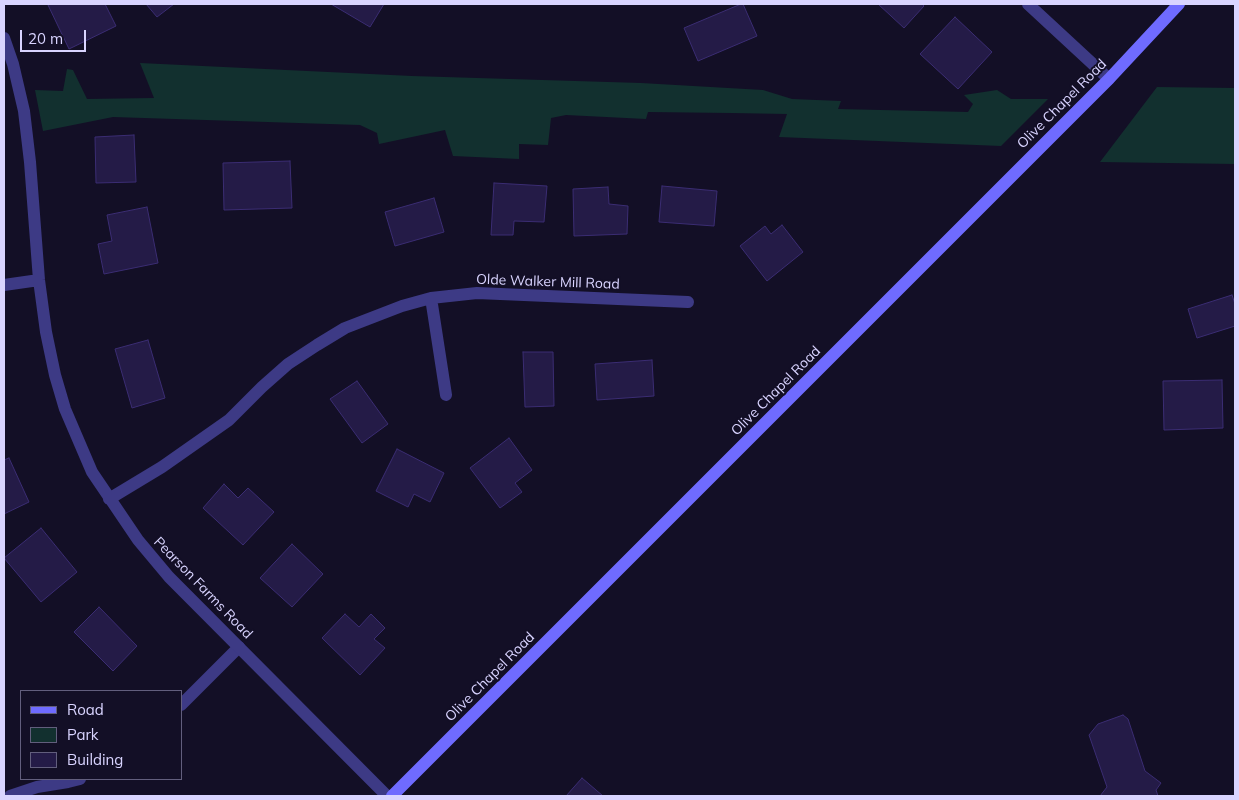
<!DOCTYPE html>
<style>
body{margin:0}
#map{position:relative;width:1239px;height:800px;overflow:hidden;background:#130f26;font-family:Mulish,sans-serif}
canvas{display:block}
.frame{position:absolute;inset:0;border:5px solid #d9d4ff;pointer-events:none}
.legend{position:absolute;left:20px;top:690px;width:162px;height:90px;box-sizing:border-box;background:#130f26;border:1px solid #625e7d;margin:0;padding:6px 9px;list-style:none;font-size:15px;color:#d9d4ff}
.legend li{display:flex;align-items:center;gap:10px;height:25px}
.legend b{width:25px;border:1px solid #625e7d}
.scale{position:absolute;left:20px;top:30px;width:66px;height:22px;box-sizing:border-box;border:2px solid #d9d4ff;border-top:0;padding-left:6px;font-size:15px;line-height:18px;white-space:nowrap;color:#d9d4ff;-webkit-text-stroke:4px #130f26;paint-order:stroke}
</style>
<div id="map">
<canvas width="1239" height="800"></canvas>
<div class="frame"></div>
<ul class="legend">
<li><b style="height:6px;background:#6f6bff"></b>Road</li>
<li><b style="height:14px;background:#12302f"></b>Park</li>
<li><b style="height:14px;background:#241b47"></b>Building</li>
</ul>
<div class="scale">20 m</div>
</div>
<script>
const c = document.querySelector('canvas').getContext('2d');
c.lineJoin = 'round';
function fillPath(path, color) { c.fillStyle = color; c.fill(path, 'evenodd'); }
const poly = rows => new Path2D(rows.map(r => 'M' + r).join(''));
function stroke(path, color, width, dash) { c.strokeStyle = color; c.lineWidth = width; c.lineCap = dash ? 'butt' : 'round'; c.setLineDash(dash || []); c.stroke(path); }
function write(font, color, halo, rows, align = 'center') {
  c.font = font + ' Mulish,sans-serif'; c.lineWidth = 4; c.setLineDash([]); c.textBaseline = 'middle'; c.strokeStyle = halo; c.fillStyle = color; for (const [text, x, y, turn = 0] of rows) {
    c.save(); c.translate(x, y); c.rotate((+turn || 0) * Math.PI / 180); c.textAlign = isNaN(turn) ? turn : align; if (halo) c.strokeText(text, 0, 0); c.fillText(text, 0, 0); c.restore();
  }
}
const green = poly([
 [140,63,412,76,641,83,763,90,792,99,841,101,838,109,968,112,973,104,964,95,997,90,1011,99,1048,99,1001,146,779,137,787,114,731,113,648,112,646,119,566,115,551,118,548,145,519,144,519,159,453,156,445,130,379,144,377,133,360,125,113,117,43,131,35,90,63,91,67,69,73,70,87,99,154,98],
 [1157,87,1235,88,1235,164,1100,162]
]);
const building = poly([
 [51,4,105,4,116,26,69,49,48,5,51,4],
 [146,4,174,4,157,17,146,4],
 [331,4,384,4,370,27,331,4],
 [741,4,743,4,757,36,698,61,684,28,741,4],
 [878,4,922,4,924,6,904,28,878,4],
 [955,17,992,52,958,89,920,54,955,17],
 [134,135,136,182,96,183,95,137,134,135],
 [290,161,292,208,224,210,223,163,290,161],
 [494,183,547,186,544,222,514,221,513,235,491,235,494,183],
 [662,186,717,191,714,226,659,222,662,186],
 [608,187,609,204,628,206,627,234,574,236,573,189,608,187],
 [434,198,444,232,395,246,385,212,434,198],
 [147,207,158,263,104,274,98,244,112,241,107,215,147,207],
 [782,225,803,252,767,281,740,246,765,226,771,234,782,225],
 [1232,295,1235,304,1235,326,1197,338,1188,309,1232,295],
 [148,340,165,398,132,408,115,349,148,340],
 [523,352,553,352,554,406,525,407,523,352],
 [652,360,654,396,597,400,595,364,652,360],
 [1222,380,1223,428,1164,430,1163,381,1222,380],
 [357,381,388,424,362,443,330,399,357,381],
 [509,438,532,470,515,483,522,492,500,508,470,468,509,438],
 [397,449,444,473,430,502,414,494,408,507,376,491,397,449],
 [9,458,29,502,4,514,4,460,9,458],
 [224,484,238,498,248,488,274,512,243,545,203,508,224,484],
 [41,528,77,572,41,602,4,558,41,528],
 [292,544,323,574,292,607,260,578,292,544],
 [99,607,137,646,113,671,74,632,99,607],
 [345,614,359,627,371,614,385,628,374,639,385,648,360,675,322,638,345,614],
 [1123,715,1128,719,1145,771,1161,783,1156,790,1158,796,1100,796,1107,787,1089,735,1098,724,1123,715],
 [582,778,603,796,566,796,582,778]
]);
const lane = poly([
 [181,705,239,647],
 [10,796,37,787,68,782,80,779]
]);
const street = poly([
 [1028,4,1109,79],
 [4,38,13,64,24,111,30,162,39,280,46,332,55,375,65,409,92,472,138,540,169,577,387,796],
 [4,285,39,280],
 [431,298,446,395],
 [109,499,162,467,229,420,262,387,288,364,317,345,345,328,402,306,431,298,477,293,688,302]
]);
const secondary = poly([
 [392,796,1109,79,1179,4]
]);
const streetNames = [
 ["Olive Chapel Road",1062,104,-45],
 ["Olde Walker Mill Road",548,282,2],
 ["Olive Chapel Road",776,391,-45],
 ["Pearson Farms Road",203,588,46],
 ["Olive Chapel Road",490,677,-45]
];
fillPath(green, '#12302f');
fillPath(building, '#241b47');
stroke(building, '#3b2d73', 1);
stroke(lane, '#3d3a85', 12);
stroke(street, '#3d3a85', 12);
stroke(secondary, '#6f6bff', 12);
write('14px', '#d9d4ff', '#130f26', streetNames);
</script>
